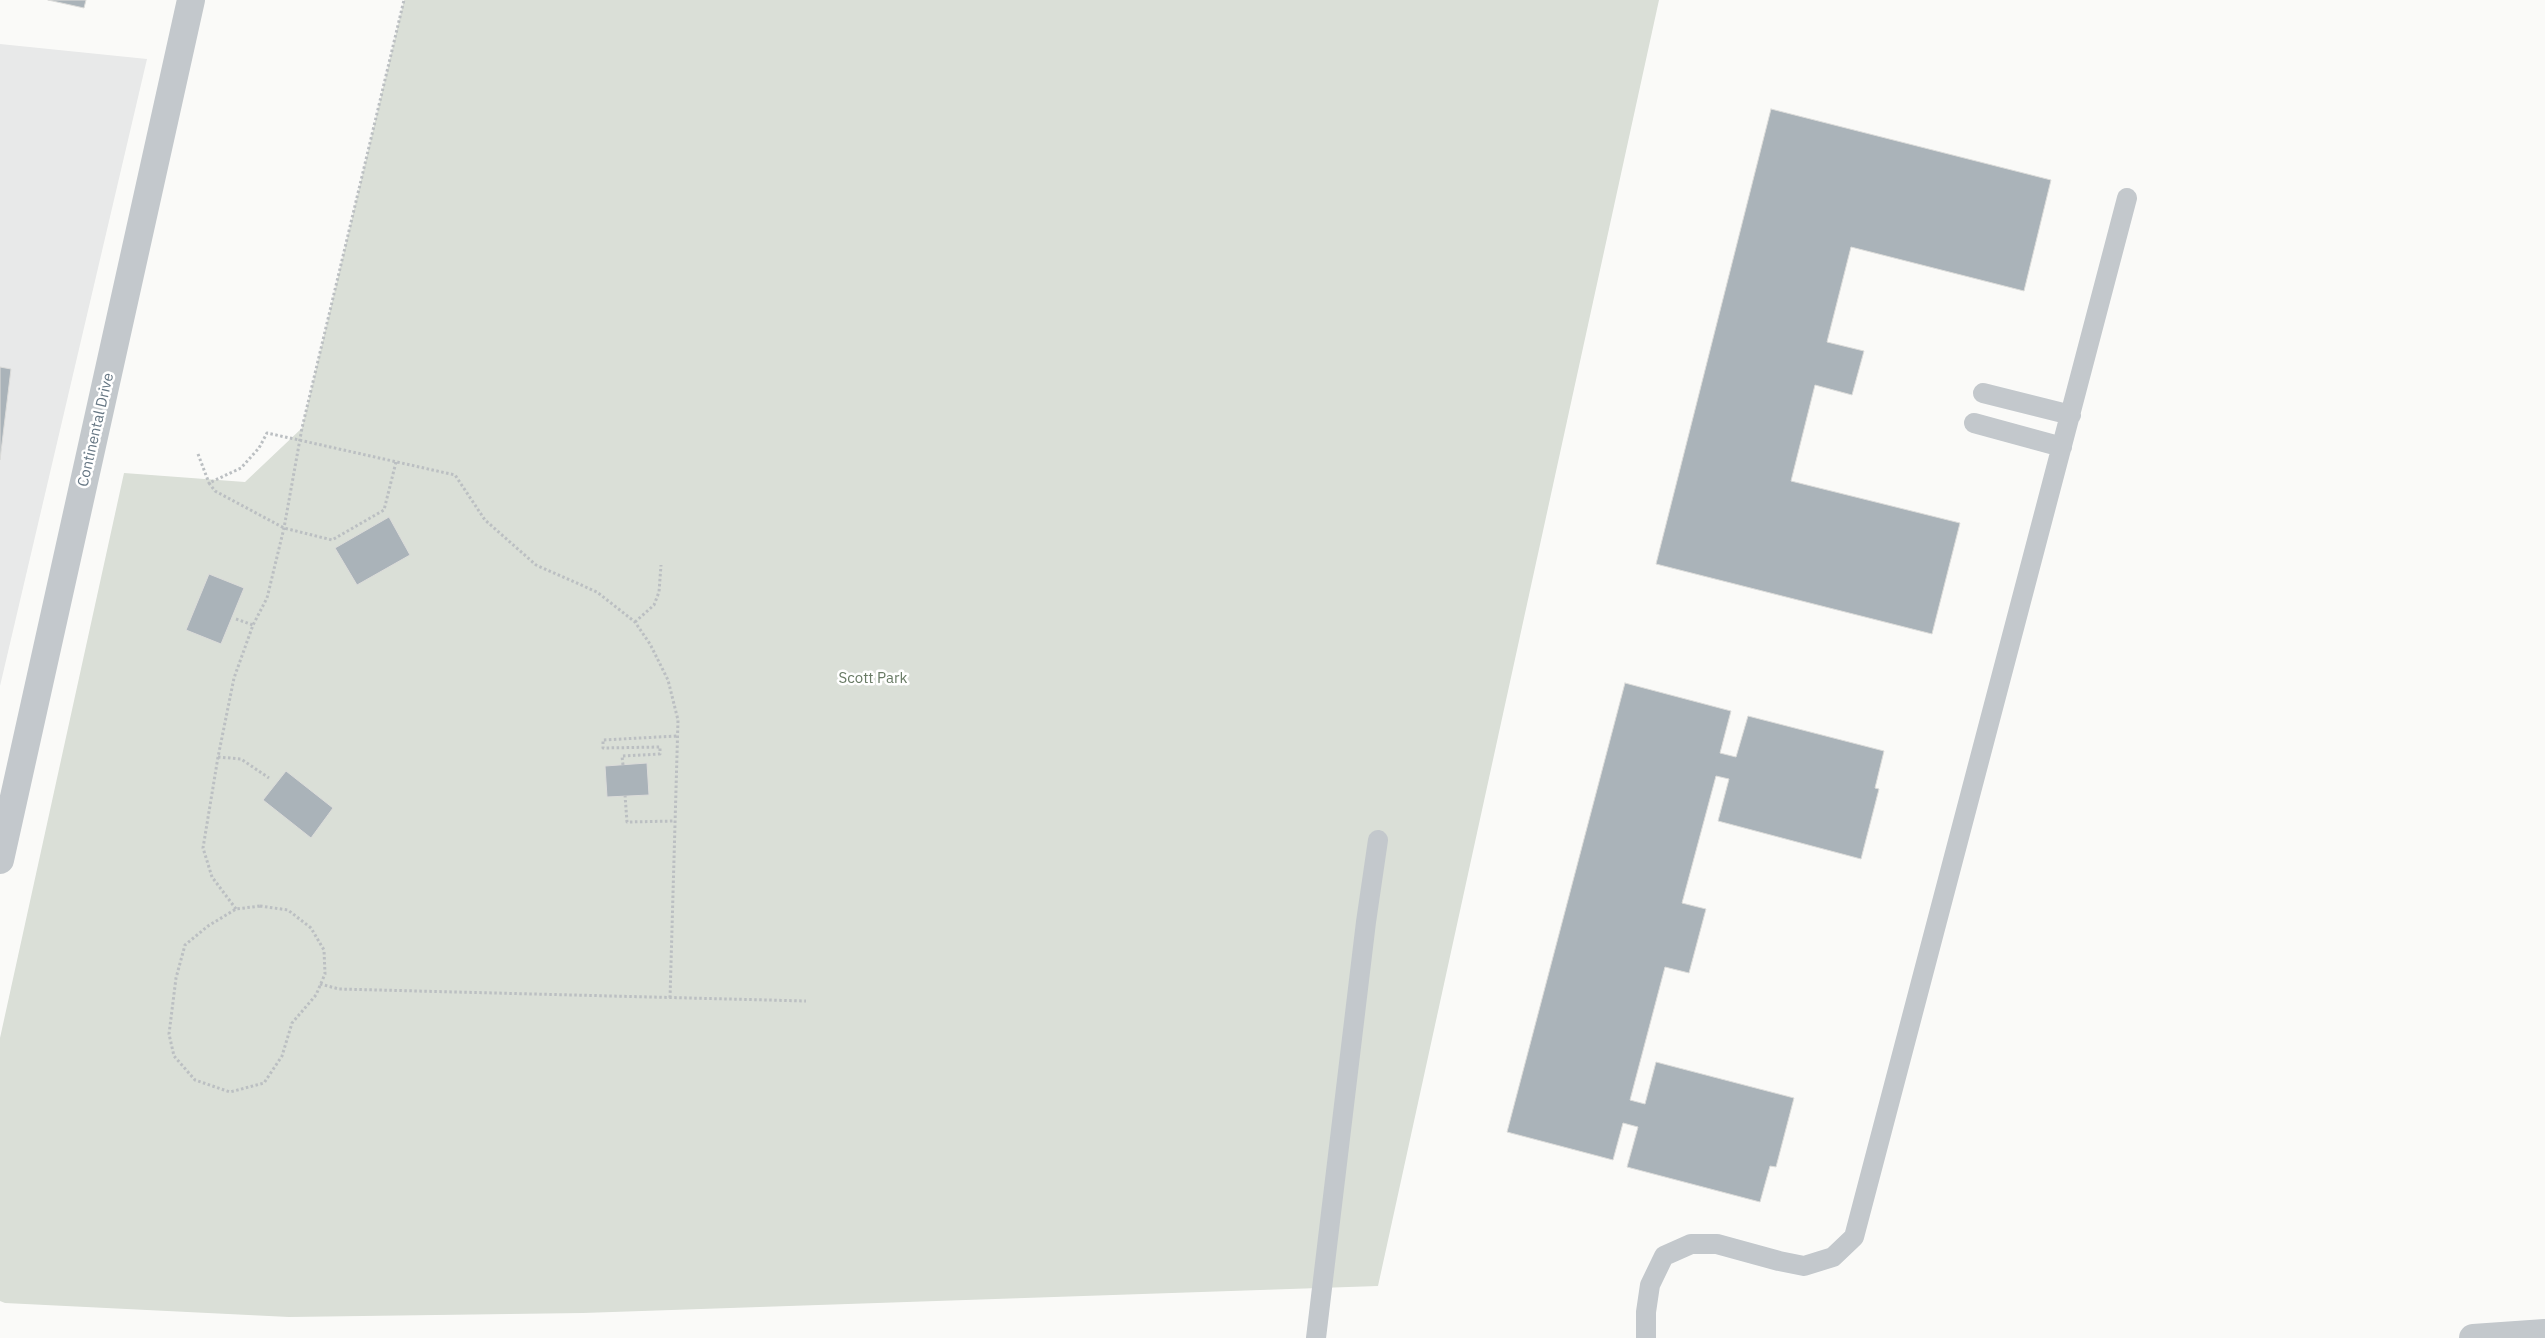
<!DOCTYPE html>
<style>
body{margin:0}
canvas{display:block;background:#fafaf8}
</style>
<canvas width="2545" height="1338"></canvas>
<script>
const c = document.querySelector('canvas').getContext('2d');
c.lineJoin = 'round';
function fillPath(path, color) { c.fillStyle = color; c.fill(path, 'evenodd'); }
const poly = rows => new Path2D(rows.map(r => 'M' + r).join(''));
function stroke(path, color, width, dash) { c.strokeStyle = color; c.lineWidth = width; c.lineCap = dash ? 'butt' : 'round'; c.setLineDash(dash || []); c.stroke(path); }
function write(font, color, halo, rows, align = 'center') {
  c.font = font + ' "IBM Plex Sans",sans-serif'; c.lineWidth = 5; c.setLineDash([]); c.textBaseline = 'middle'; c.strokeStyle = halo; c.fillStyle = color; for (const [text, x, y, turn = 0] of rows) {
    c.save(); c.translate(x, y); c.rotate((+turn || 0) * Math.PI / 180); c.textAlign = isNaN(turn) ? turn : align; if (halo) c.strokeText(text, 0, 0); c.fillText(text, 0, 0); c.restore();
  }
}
const built = poly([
 [0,44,147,59,0,686]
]);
const green = poly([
 [404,0,1659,0,1378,1286,583,1313,289,1317,5,1303,0,1301,0,1038,124,473,245,482,302,428]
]);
const building = poly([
 [48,0,86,0,84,8,48,0],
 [1771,109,2051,180,2024,291,1851,247,1827,342,1864,351,1852,395,1815,385,1791,481,1960,523,1932,634,1656,564,1771,109],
 [0,367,11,369,0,460,0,367],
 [389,517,410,555,357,585,335,548,389,517],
 [209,574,244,588,221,644,186,630,209,574],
 [1625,683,1731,711,1720,753,1736,757,1748,716,1884,751,1875,788,1879,789,1861,859,1718,821,1729,779,1716,776,1682,903,1706,909,1689,973,1665,967,1630,1100,1645,1104,1656,1062,1794,1098,1776,1167,1770,1166,1760,1202,1627,1167,1638,1127,1623,1123,1613,1160,1507,1132,1625,683],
 [647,763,649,795,607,797,605,766,647,763],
 [286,771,333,808,311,838,263,800,286,771]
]);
const path = poly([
 [198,454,209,483],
 [396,462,384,510,332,540,284,528,215,491,209,483,241,468,259,448,267,433,299,440,455,475,485,520,536,565,597,592,635,622,650,644,668,680,678,720,670,998],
 [236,619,253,625],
 [635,622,654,605,659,592,661,565],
 [218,757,241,759,269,778],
 [623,765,622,756,660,754,660,747,603,748,603,740,677,736],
 [625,795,627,822,675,821],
 [260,906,288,910,311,928,324,950,325,974,316,995,292,1023,282,1056,264,1083,230,1092,195,1080,174,1056,169,1034,176,978,185,945,208,926,236,909,260,906],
 [236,909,212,877,203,848,218,757,234,678,253,625,267,598,284,528,302,428,404,0],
 [320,984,339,989,806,1001]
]);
const service = poly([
 [1983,393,2071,415],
 [1974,423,2062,447],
 [1316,1338,1366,922,1378,840],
 [1646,1338,1646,1312,1650,1285,1664,1256,1691,1244,1717,1244,1779,1261,1804,1266,1833,1257,1854,1237,2127,198]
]);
const minor = poly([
 [0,860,191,0],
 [2473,1338,2545,1333]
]);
const streetNames = [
 ["Continental Drive",96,430,-77]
];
const parkNames = [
 ["Scott Park",873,679]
];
fillPath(built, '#e8e9e9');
fillPath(green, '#dadfd7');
fillPath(building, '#aab3b9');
stroke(building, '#dcdcda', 1);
stroke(path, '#bbbfc2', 3, [2.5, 2.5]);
stroke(service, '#c3c8cc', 20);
stroke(minor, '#c3c8cc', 28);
write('15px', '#657683', '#fff', streetNames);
write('15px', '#687a64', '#fff', parkNames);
</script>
